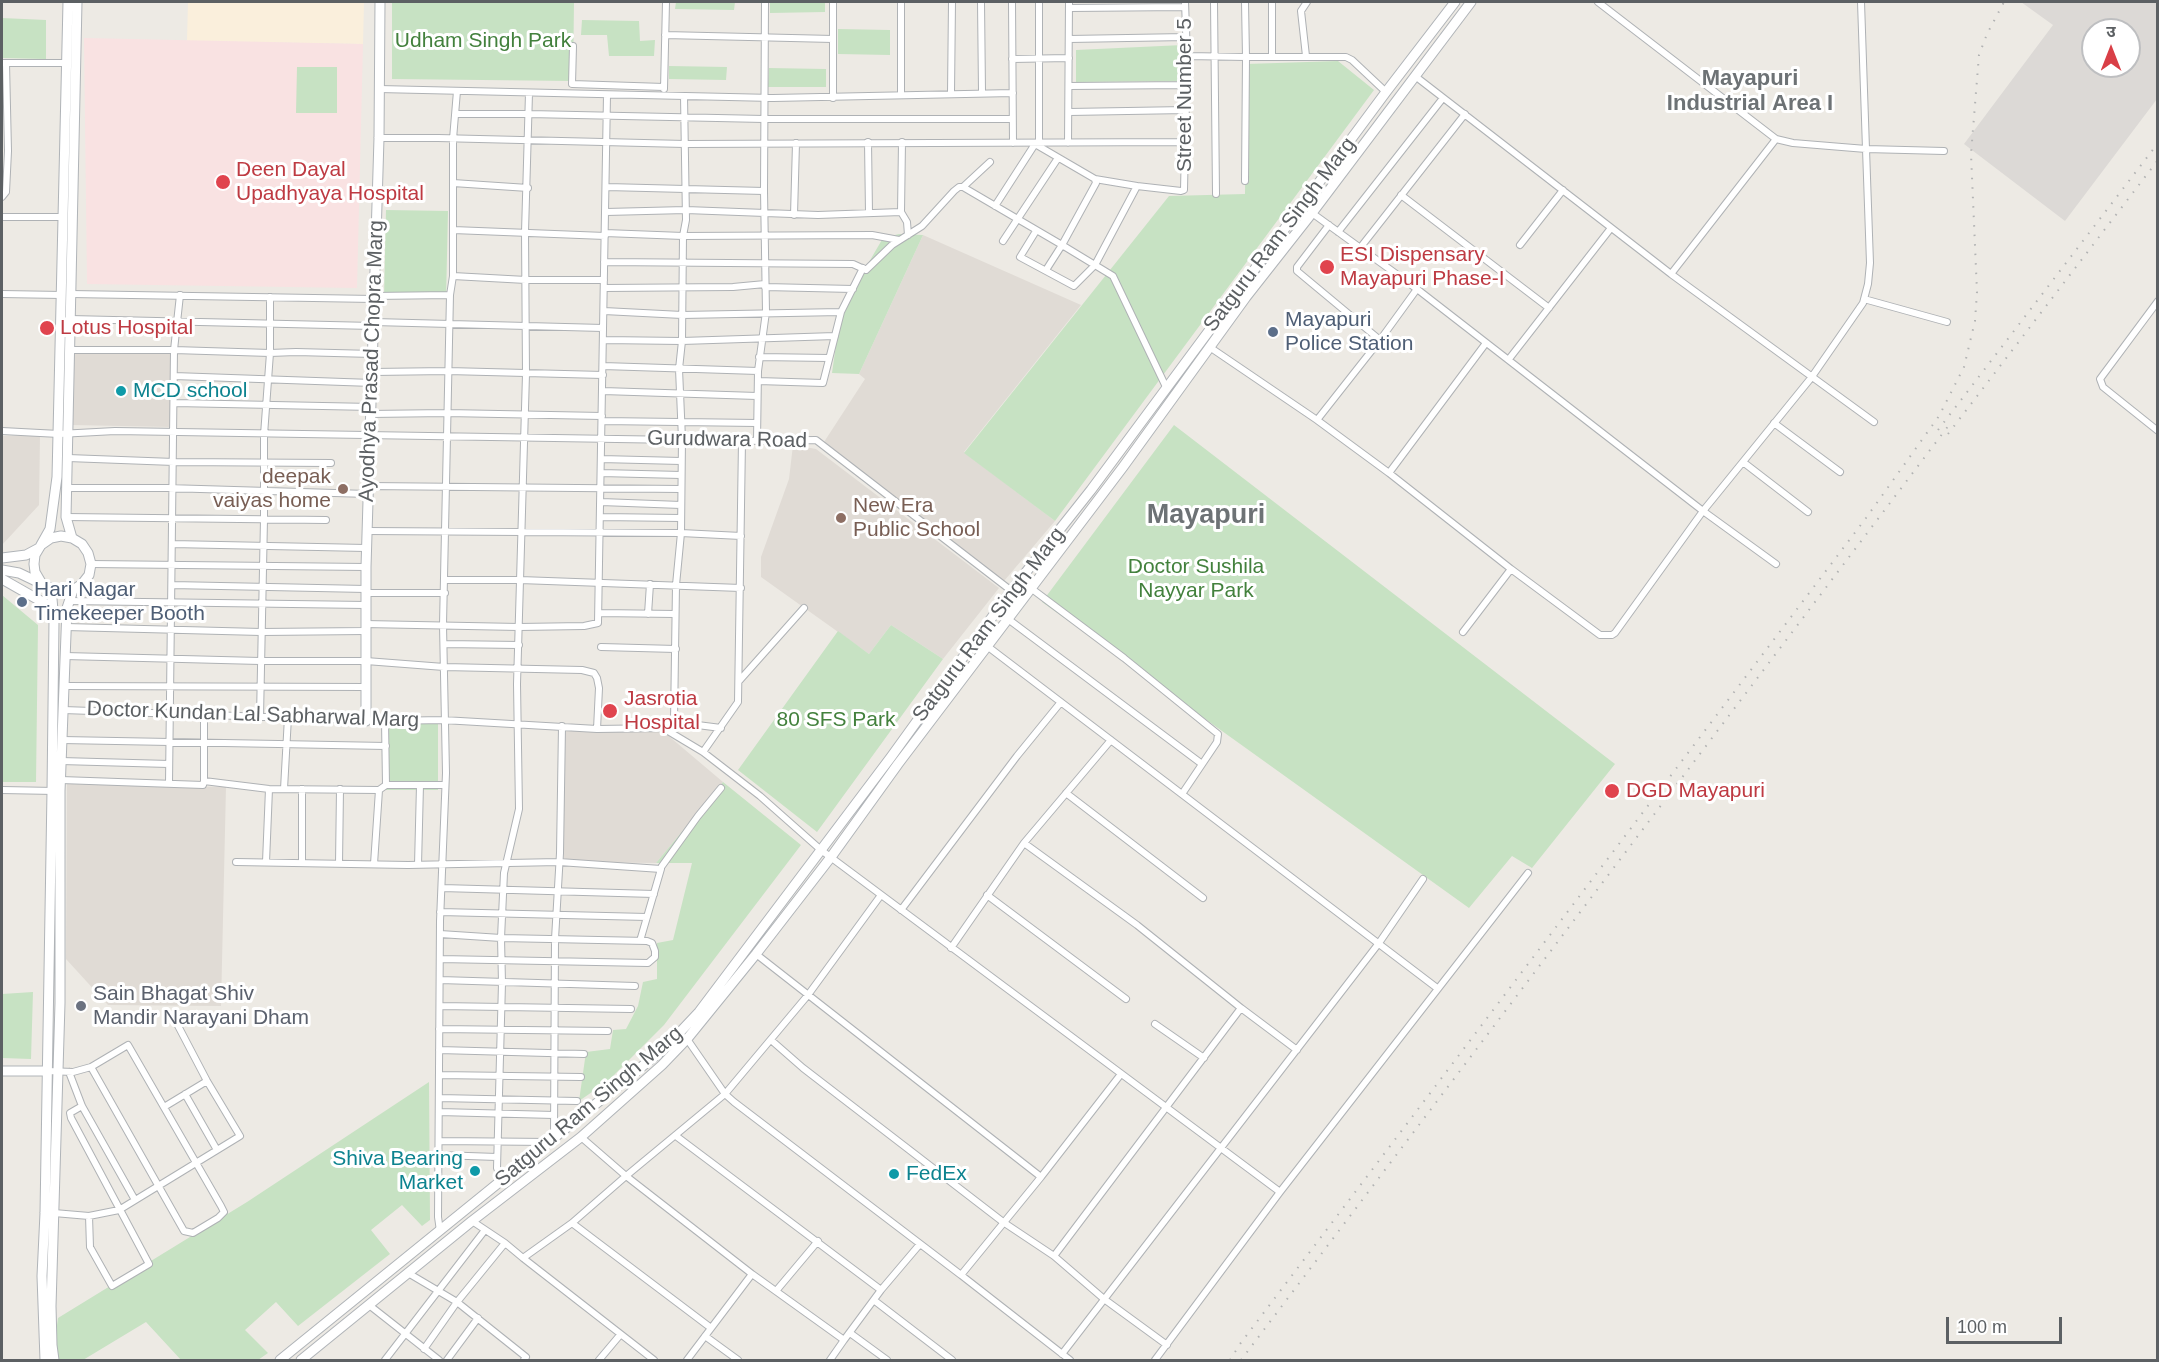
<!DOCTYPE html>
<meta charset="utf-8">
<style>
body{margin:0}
#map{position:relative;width:2159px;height:1362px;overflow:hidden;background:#edeae4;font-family:Helvetica,"Noto Sans Devanagari",sans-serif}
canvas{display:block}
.frame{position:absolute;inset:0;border:3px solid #5c6063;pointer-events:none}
.north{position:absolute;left:2081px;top:18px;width:60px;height:60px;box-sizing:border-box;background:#fff;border:2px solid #bebfc1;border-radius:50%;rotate:0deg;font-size:16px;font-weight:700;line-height:24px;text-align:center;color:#5c6063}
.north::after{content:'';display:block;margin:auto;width:21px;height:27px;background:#d93f47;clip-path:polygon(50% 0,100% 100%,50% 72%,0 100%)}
.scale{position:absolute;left:1946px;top:1317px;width:116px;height:27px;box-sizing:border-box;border:3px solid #5c6063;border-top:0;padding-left:8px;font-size:18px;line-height:21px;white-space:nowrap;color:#5c6063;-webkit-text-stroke:4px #fff;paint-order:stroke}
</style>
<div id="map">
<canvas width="2159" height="1362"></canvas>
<div class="frame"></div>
<div class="north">उ</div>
<div class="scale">100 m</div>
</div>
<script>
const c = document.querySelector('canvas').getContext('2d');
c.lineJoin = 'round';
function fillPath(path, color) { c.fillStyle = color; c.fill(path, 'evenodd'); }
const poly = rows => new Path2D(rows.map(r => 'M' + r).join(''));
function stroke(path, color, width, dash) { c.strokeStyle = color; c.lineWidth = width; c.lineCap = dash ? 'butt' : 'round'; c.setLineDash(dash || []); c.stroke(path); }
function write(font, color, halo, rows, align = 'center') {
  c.font = font + ' Helvetica,sans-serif'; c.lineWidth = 6; c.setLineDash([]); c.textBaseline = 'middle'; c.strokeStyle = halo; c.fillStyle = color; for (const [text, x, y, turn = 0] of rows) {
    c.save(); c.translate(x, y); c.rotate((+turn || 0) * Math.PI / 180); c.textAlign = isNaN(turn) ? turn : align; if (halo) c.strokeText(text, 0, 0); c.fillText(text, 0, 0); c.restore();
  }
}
const commercial = poly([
 [188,2,364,2,363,44,187,41]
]);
const industrial = poly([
 [2021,2,2157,2,2157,99,2065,221,1964,144,2053,25],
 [2093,30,2129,30,2129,66,2093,66]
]);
const education = poly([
 [923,235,1081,305,964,452,1055,521,1004,581,824,442,865,379,859,374],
 [73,351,172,353,171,427,72,425],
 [2,436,40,436,39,505,2,545],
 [793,445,816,449,999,588,943,659,891,625,869,654,761,577,761,557,789,479],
 [563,725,658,727,723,782,656,863,564,862],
 [67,784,226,787,221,1006,108,1005,66,959]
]);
const medical = poly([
 [84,38,363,44,357,288,87,284]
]);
const green = poly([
 [392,2,574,2,573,81,392,79],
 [676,2,735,2,734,10,675,9],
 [770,2,825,2,825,12,770,13],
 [2,18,46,20,46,59,2,58],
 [582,20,639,21,640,41,655,40,654,56,609,56,607,35,581,35],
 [838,29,890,30,890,55,838,54],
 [1183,45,1183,81,1076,82,1076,50],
 [1338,61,1374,90,1055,521,964,453,1169,196,1245,194,1246,64],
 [669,66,727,67,726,80,669,79],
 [297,67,337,67,337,113,296,113],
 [769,68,826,69,826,87,768,87],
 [386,210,448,211,446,299,384,298],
 [899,234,923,235,859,374,832,373,841,310,883,238],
 [1174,425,1615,764,1532,868,1512,856,1469,908,1042,602],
 [2,595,38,625,36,782,2,782],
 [891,625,943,659,817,832,738,770,838,631,869,654],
 [385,724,438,724,438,790,384,790],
 [723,782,801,845,664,1025,608,1081,579,1101,586,1052,610,1049,613,1030,626,1029,638,1006,643,982,657,979,657,943,673,940,692,863,656,863],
 [33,992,31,1059,2,1058,2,994],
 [429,1082,430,1220,422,1226,402,1205,371,1230,390,1254,298,1326,276,1302,245,1330,268,1353,258,1360,181,1360,146,1322,83,1360,52,1360,58,1318,247,1202]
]);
const street = poly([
 [981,2,982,92],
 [1012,2,1013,143],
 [1039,2,1039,144],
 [1214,2,1216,194],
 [1861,2,1866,149,1944,151],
 [1069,8,1185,7],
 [665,35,833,39],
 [1069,39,1186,37],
 [573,46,572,84,664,87],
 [1187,56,1246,57,1245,2],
 [1306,56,1301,11,1307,2],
 [1272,57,1272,2],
 [1012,59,1069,58],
 [2,63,6,63,8,151,6,192,2,197],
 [6,63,67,63],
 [1415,76,1671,274,1874,422],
 [1069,86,1186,85],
 [379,89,773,98,1013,93],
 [664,89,666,2],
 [951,93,952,2],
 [901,95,901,2],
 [833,98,833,2],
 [1069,112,1186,110],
 [456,114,529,114,764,119,1012,119],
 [379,138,438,138,685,144,1185,142],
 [868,142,869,213],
 [1068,143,1069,2],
 [1095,179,1137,186],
 [1245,181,1246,57,1346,57,1352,60,1386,92],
 [453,183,528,188],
 [607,187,764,191],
 [963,187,990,162],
 [1401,195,1549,308],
 [995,206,1035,144,1095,179,1096,183,1062,245,1113,276,1166,387],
 [606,212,686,210,818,215,901,212,902,142],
 [901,212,907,222,908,235],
 [794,215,796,143],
 [2,217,63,217],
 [1329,225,1297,267,1297,271,1380,340],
 [453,230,605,236],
 [1036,231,1020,257,1074,286,1095,265,1137,186,1181,191,1184,190,1187,56,1185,2],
 [1338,232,1443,98],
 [605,233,683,236,872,235,899,240],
 [1003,241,1058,158],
 [1520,245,1563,190],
 [1360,248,1465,114],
 [604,262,853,264,866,270,892,245,922,226,954,191,959,187,963,187,1062,245,1046,270],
 [1671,274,1776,139],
 [453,276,526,280,604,280],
 [765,287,853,289],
 [604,288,733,287,765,284],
 [1417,289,1703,511,1776,564],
 [2,294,62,295],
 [71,294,374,299],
 [180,295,174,350,270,353,296,352,373,354],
 [450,295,453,276,453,139,457,91],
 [374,296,450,295,443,625,446,773,440,921,438,1217,440,1231],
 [1864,299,1947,322],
 [2158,301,2100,379,2103,387,2158,431],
 [604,311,682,315,841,312],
 [70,319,373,326],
 [374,322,603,328],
 [603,340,682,341,835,336],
 [1211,348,1317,420,1380,340,1417,289,1312,213],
 [70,350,174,350,169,783],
 [759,357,829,358],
 [1509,359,1611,228],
 [603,366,758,371],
 [373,372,448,371,603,375],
 [174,376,372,383],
 [758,381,823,383,841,312,863,268],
 [603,391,757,396],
 [175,403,372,407],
 [370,414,447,413,602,416],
 [1317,420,1389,473,1511,569,1600,635,1612,635,1615,633,1703,511,1811,378,1863,303,1868,284,1870,263,1866,149,1793,143,1776,139,1598,2],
 [602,421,757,423],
 [1774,423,1840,472],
 [2,431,59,434,115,431,742,441,816,440,1022,599],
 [757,440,758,371,766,312,764,191,765,2],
 [68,458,174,462,331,463],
 [601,459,681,461],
 [1743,462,1808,512],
 [601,473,681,475],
 [1389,473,1486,343],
 [368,486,681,489],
 [67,488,167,488,368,494],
 [601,502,681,505],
 [66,517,326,520],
 [600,517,681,518],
 [367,531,681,533,741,536],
 [172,544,366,548],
 [91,564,366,567],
 [444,580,520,580,741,588],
 [1020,580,1124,658,1218,734,1217,742,1182,794],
 [172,585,366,589],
 [366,593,445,593],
 [69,601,366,605],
 [599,613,675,614],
 [648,614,650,584],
 [1008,619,1202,764],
 [365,624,519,627,584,626,598,623,607,95],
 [66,627,261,632,366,631],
 [1463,632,1511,569],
 [444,644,519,645],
 [987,646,1437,988],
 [601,647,676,649],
 [65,656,260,661,366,661,444,667,582,670,594,673,597,678,599,688,597,729],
 [739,681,804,608],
 [64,686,366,687],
 [63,710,385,721,443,720,597,729,663,728,703,752,760,796,821,850,1280,1192],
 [260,717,264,519,264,435,270,353,270,297],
 [385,721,386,785],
 [674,722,721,728],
 [670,732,674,722,676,585,681,533,682,439,679,369,682,341,683,236,686,220,684,96],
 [62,740,386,746],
 [703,752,738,702,742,441],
 [61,761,169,764],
 [61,780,203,785,204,781,204,715],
 [204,781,269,789,379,790,386,785,445,785],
 [284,789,288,717],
 [302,789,302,863],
 [2,790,55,791],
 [1066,793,1203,898],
 [1024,843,1111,740],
 [236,862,408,865,559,862,661,869,640,941],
 [266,862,269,789],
 [339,864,340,789],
 [374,864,379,790],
 [418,865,420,785],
 [662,866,698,816,721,788],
 [442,888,654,894],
 [987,895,1126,999],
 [901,910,1017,756,1061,702],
 [440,912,647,917],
 [440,934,501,938,647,941,652,943,655,951,655,957,648,963,440,959],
 [951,948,1024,843,1137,925,1241,1008,1054,1256],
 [440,980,635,986],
 [440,1006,631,1009],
 [1241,1008,1297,1050],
 [1155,1024,1204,1058],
 [439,1029,608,1031],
 [687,1039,725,1094,734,1102,961,1275,1041,1177,756,954],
 [771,1040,803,1068,1003,1222,1054,1256,1104,1299,1167,1345],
 [439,1050,584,1054],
 [47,1071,73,1072,91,1067,128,1045,221,1206,224,1212,218,1218,193,1233,184,1231,91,1067],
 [69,1072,82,1106,135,1200],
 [439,1075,581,1077],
 [185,1094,217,1150],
 [439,1098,577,1101],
 [82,1106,70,1113,71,1118,149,1264,112,1286,90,1247,89,1216],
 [164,1107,207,1081],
 [439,1112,554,1115],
 [676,1136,881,1290],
 [581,1137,626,1176,752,1274,844,1340,830,1360],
 [554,1138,555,939,560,853,562,726],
 [439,1141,550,1142],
 [439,1155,497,1157],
 [1041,1177,1121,1074],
 [502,1180,497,1168,502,983,501,938,504,873,519,809,517,684,526,374,525,232,529,93],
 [54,1213,89,1216,119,1210,240,1136,207,1081,175,1020],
 [472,1221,505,1243,523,1258],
 [572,1223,711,1328],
 [505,1243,457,1302,526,1357,524,1360],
 [408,1273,457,1302,424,1349],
 [961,1275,1070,1360],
 [776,1291,818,1241],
 [875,1301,952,1360],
 [369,1305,439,1360],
 [850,1333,887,1360],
 [705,1336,738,1360],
 [844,1340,881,1290,920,1244],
 [1062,1354,1379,943,1423,879],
 [385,1360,485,1230],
 [447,1360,478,1318],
 [599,1360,620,1335],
 [654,1360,523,1258,572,1223,626,1176,725,1094,808,995,881,895],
 [687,1360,752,1274],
 [1155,1360,1280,1192,1528,873]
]);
const secondary = poly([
 [72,538,66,517,77,2],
 [41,545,50,529,57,477,68,2],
 [2,558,26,555,39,548],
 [2,570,19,573,42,584,51,588,62,592,73,590,82,584,89,575,91,564,88,553,82,544,72,538,61,536,51,538,41,545,35,555,34,564,35,572,42,584],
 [2,579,53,608],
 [366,721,366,567,379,138,380,2],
 [2,1071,47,1071],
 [45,1360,42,1276,45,1213,52,791,54,621,51,588],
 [54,1360,52,1345,51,1306,60,1003,60,791,67,608,73,590],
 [280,1360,666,1047,699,1012,891,757,1011,591,1091,490,1386,92,1455,2],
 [301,1360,472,1221,581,1137,662,1065,687,1039,756,954,831,857,898,764,1123,467,1246,297,1312,213,1471,2]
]);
const rail = poly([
 [1938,430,2158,143],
 [1948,434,2158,160],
 [1230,1360,1240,1344,1866,518,1939,416,1964,367,1975,321,1977,292,1971,154,1979,55,1987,34,2004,2],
 [1241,1360,1949,425]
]);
const markers = [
 [223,182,8,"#e0444e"],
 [1327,267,8,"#e0444e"],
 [47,328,8,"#e0444e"],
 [1273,332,6,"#5c6f8a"],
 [121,391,6,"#0f9aa8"],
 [343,489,6,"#8d6e63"],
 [841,518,6,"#8d6e63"],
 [22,602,6,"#5c6f8a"],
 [610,711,8,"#e0444e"],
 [1612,791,8,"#e0444e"],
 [81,1006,6,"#6b7280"],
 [475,1171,6,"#0f9aa8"],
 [894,1174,6,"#0f9aa8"]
];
const parkNames = [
 ["Udham Singh Park",483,41],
 ["Doctor Sushila",1196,567],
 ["Nayyar Park",1196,591],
 ["80 SFS Park",836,720]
];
const streetNames = [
 ["Street Number 5",1185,95,-90],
 ["Satguru Ram Singh Marg",1280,235,-53],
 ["Ayodhya Prasad Chopra Marg",372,361,-88],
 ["Gurudwara Road",727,440,1],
 ["Satguru Ram Singh Marg",989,625,-53],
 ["Doctor Kundan Lal Sabharwal Marg",253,715,2],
 ["Satguru Ram Singh Marg",589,1107,-40]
];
const healthNames = [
 ["Deen Dayal",236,170],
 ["Upadhyaya Hospital",236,194],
 ["ESI Dispensary",1340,255],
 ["Mayapuri Phase-I",1340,279],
 ["Lotus Hospital",60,328],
 ["Jasrotia",624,699],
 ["Hospital",624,723],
 ["DGD Mayapuri",1626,791]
];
const serviceNames = [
 ["Mayapuri",1285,320],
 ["Police Station",1285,344],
 ["Hari Nagar",34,590],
 ["Timekeeper Booth",34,614]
];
const cultureNames = [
 ["MCD school",133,391],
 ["Shiva Bearing",463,1159,"right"],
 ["Market",463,1183,"right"],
 ["FedEx",906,1174]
];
const educationNames = [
 ["deepak",331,477],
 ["vaiyas home",331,501],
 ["New Era",853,506,"left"],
 ["Public School",853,530,"left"]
];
const worshipNames = [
 ["Sain Bhagat Shiv",93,994],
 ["Mandir Narayani Dham",93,1018]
];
const neighbourhoodNames = [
 ["Mayapuri",1750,79],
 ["Industrial Area I",1750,104]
];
const districtNames = [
 ["Mayapuri",1206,516]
];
fillPath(commercial, '#faefdc');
fillPath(industrial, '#dcd9d6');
fillPath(education, '#e0dbd5');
fillPath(medical, '#f9e2e2');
fillPath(green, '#c7e2c3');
stroke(street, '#afb2b5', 8);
stroke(secondary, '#b0b4b8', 11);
stroke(street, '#fff', 6);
stroke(secondary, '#fff', 9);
stroke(rail, '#b2b3b3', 2, [1.5, 8]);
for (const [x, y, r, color] of markers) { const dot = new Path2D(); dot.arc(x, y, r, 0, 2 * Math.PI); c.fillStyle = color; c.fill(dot); stroke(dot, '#fff', 2); }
write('21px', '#43813d', '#fff', parkNames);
write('21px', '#5c6063', '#fff', streetNames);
write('21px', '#be3a42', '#fff', healthNames, 'left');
write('21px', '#4e5e75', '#fff', serviceNames, 'left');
write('21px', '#0d838f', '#fff', cultureNames, 'left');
write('21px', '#785e54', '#fff', educationNames, 'right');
write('21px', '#5b616d', '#fff', worshipNames, 'left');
write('bold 22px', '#6d7275', '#fff', neighbourhoodNames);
write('bold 27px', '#6d7275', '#fff', districtNames);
</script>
